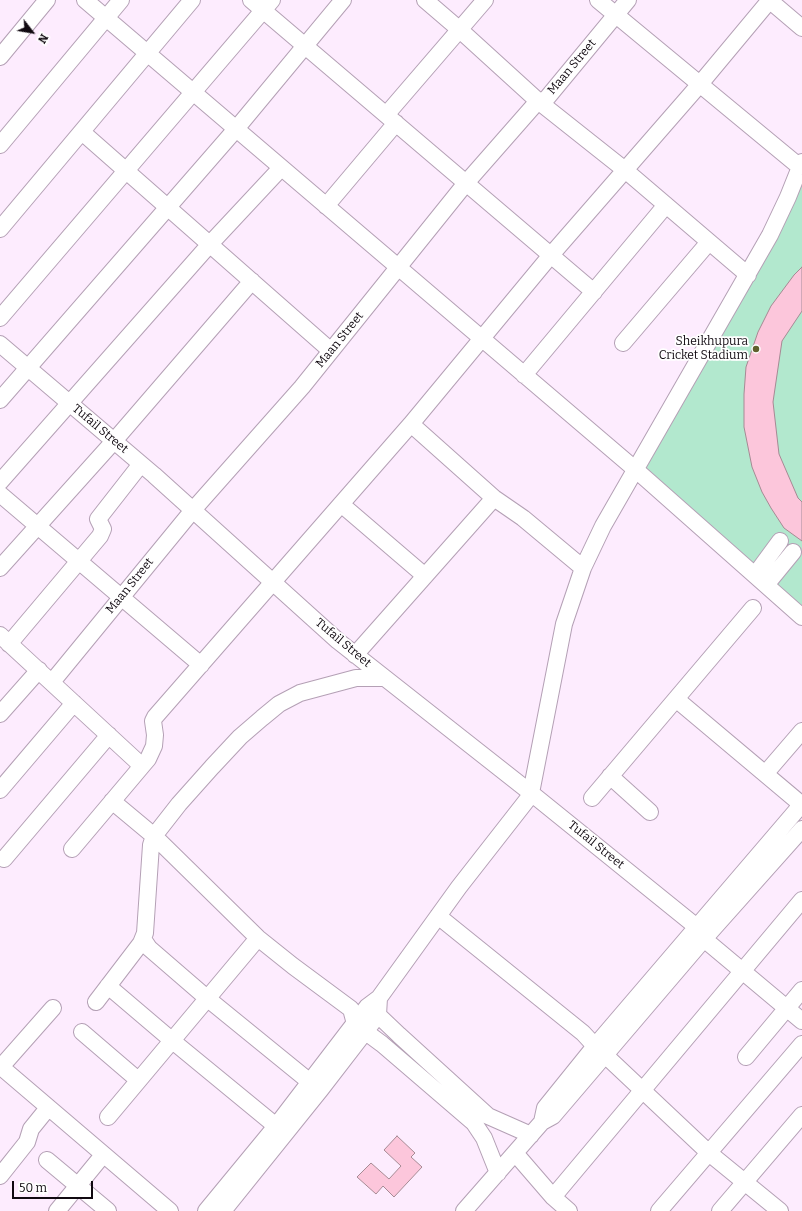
<!DOCTYPE html>
<style>
body{margin:0}
#map{position:relative;width:802px;height:1211px;overflow:hidden;background:#fdecfe;font-family:Bitter,serif}
canvas{display:block}
.north{position:absolute;left:12px;top:12px;width:40px;height:40px;-webkit-text-stroke:3px #fff;paint-order:stroke;rotate:121deg;font-size:11px;font-weight:700;line-height:16px;text-align:center;color:#100910}
.north::after{content:'';display:block;margin:auto;width:14px;height:18px;background:#100910;clip-path:polygon(50% 0,100% 100%,50% 72%,0 100%)}
.scale{position:absolute;left:12px;top:1181px;width:81px;height:18px;box-sizing:border-box;border:2px solid #100910;border-top:0;padding-left:5px;font-size:12px;line-height:14px;white-space:nowrap;color:#100910;-webkit-text-stroke:3px #fff;paint-order:stroke}
</style>
<div id="map">
<canvas width="802" height="1211"></canvas>
<div class="north">N</div>
<div class="scale">50 m</div>
</div>
<script>
const c = document.querySelector('canvas').getContext('2d');
c.lineJoin = 'round';
function fillPath(path, color) { c.fillStyle = color; c.fill(path, 'evenodd'); }
const poly = rows => new Path2D(rows.map(r => 'M' + r).join(''));
function stroke(path, color, width, dash) { c.strokeStyle = color; c.lineWidth = width; c.lineCap = dash ? 'butt' : 'round'; c.setLineDash(dash || []); c.stroke(path); }
function write(font, color, halo, rows, align = 'center') {
  c.font = font + ' Bitter,serif'; c.lineWidth = 3.5; c.setLineDash([]); c.textBaseline = 'middle'; c.strokeStyle = halo; c.fillStyle = color; for (const [text, x, y, turn = 0] of rows) {
    c.save(); c.translate(x, y); c.rotate((+turn || 0) * Math.PI / 180); c.textAlign = isNaN(turn) ? turn : align; if (halo) c.strokeText(text, 0, 0); c.fillText(text, 0, 0); c.restore();
  }
}
const green = poly([
 [802,168,802,613,642,470]
]);
const building = poly([
 [802,267,802,311,782,341,773,402,779,454,798,498,802,502,802,541,784,528,771,508,762,492,752,467,744,427,744,394,746,367,758,332,771,306,794,275,802,267],
 [397,1136,415,1153,411,1157,422,1167,394,1197,383,1186,376,1194,357,1177,371,1163,389,1179,401,1166,384,1150,397,1136]
]);
const minor = poly([
 [85,0,636,470,802,617],
 [251,0,594,292],
 [425,0,460,30,538,101,625,170,748,275],
 [598,0,800,167],
 [769,0,802,28],
 [0,57,47,0],
 [386,115,485,0],
 [82,132,331,351],
 [0,145,121,0],
 [326,206,396,123],
 [0,229,192,0],
 [0,318,272,0],
 [623,343,709,242],
 [0,344,154,475,338,641,531,793,698,928],
 [524,375,666,205],
 [0,400,236,129,343,0],
 [411,424,494,498,523,518,583,568],
 [0,482,210,244,281,168],
 [0,494,201,665],
 [341,504,425,576],
 [0,568,114,441,252,281],
 [755,575,780,541],
 [766,585,793,552],
 [0,635,142,766,72,849],
 [9,644,100,536,103,529,98,519,141,464],
 [355,655,494,498],
 [52,682,193,510,302,387,466,183,538,101,542,101,547,98,628,0],
 [676,699,801,804],
 [0,714,39,670],
 [142,766,148,759,154,746,155,735,153,721,155,717,411,424,551,255,700,84,770,0],
 [765,774,802,731],
 [610,776,650,812],
 [0,790,74,703],
 [592,798,753,608],
 [112,801,154,836,258,938,293,966,351,1009,355,1024,382,1044,474,1123,484,1138,498,1173],
 [4,859,109,735],
 [438,916,583,1033,595,1046],
 [143,939,149,948,208,999,310,1082],
 [704,939,802,1021],
 [108,986,175,1043,276,1126],
 [96,1002,141,943,145,933,151,845,154,836,179,804,212,767,240,737,262,718,279,704,300,693,356,678,385,678],
 [370,1009,378,1015,399,1035,488,1116,531,1135],
 [82,1032,138,1080],
 [605,1055,709,1153,780,1211],
 [746,1057,802,990],
 [0,1066,170,1211],
 [0,1068,53,1008],
 [108,1117,258,938],
 [542,1122,545,1108,595,1046,802,804],
 [515,1153,553,1197,569,1211],
 [47,1160,108,1211],
 [0,1176,27,1142,31,1129,48,1108],
 [553,1197,802,900],
 [57,1211,103,1155],
 [206,1211,276,1126,367,1007,379,998,459,887,527,800,531,793,564,624,583,568,603,526,770,235,788,197,802,162],
 [223,1211,321,1089,378,1015,379,998],
 [464,1211,542,1122,553,1116,704,939,802,829],
 [659,1211,802,1044],
 [720,1211,802,1115]
]);
const markers = [
 [756,349,4,"#60602d"]
];
const streetNames = [
 ["Maan Street",572,67,-50],
 ["Maan Street",340,340,-51],
 ["Tufail Street",100,429,40],
 ["Maan Street",130,586,-51],
 ["Tufail Street",343,643,40],
 ["Tufail Street",596,845,39]
];
const poiNames = [
 ["Sheikhupura",748,342],
 ["Cricket Stadium",748,356]
];
fillPath(green, '#b2e8ce');
fillPath(building, '#fcc6db');
stroke(building, '#a68a94', 1);
stroke(minor, '#b4a0b5', 18);
stroke(minor, '#fff', 16);
for (const [x, y, r, color] of markers) { const dot = new Path2D(); dot.arc(x, y, r, 0, 2 * Math.PI); c.fillStyle = color; c.fill(dot); stroke(dot, '#fff', 1.5); }
write('12px', '#100910', '#fff', streetNames);
write('12px', '#100910', '#fff', poiNames, 'right');
</script>
